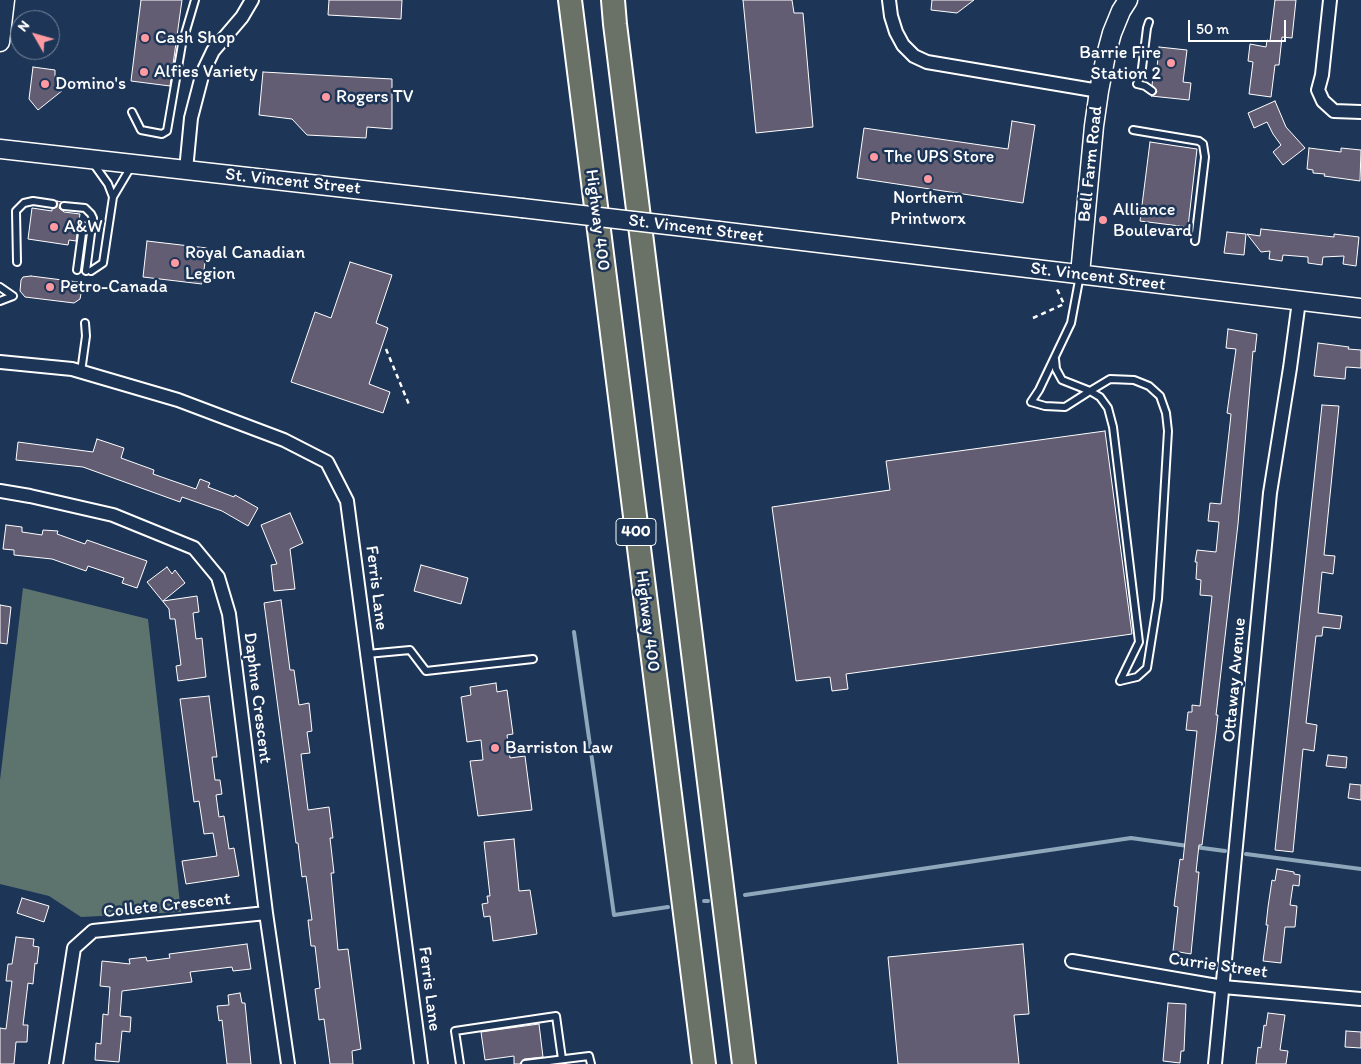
<!DOCTYPE html>
<style>
body{margin:0}
#map{position:relative;width:1361px;height:1064px;overflow:hidden;background:#1d3557;font-family:Itim,sans-serif}
canvas{display:block}
.north{position:absolute;left:10px;top:10px;width:50px;height:50px;box-sizing:border-box;background:#1d3557;border:1px solid #77869a;border-radius:50%;rotate:308deg;font-size:14px;font-weight:700;line-height:20px;text-align:center;color:#fff}
.north::after{content:'';display:block;margin:auto;width:18px;height:22px;background:#ff9aa2;clip-path:polygon(50% 0,100% 100%,50% 72%,0 100%)}
.scale{position:absolute;left:1188px;top:20px;width:98px;height:22px;box-sizing:border-box;border:2px solid #fff;border-top:0;padding-left:6px;font-size:15px;line-height:18px;white-space:nowrap;color:#fff;-webkit-text-stroke:4px #1d3557;paint-order:stroke}
</style>
<div id="map">
<canvas width="1361" height="1064"></canvas>
<div class="north">N</div>
<div class="scale">50 m</div>
</div>
<script>
const c = document.querySelector('canvas').getContext('2d');
c.lineJoin = 'round';
function fillPath(path, color) { c.fillStyle = color; c.fill(path, 'evenodd'); }
const poly = rows => new Path2D(rows.map(r => 'M' + r).join(''));
function stroke(path, color, width, dash) { c.strokeStyle = color; c.lineWidth = width; c.lineCap = dash ? 'butt' : 'round'; c.setLineDash(dash || []); c.stroke(path); }
function write(font, color, halo, rows, align = 'center') {
  c.font = font + ' Itim,sans-serif'; c.lineWidth = 5; c.setLineDash([]); c.textBaseline = 'middle'; c.strokeStyle = halo; c.fillStyle = color; for (const [text, x, y, turn = 0] of rows) {
    c.save(); c.translate(x, y); c.rotate((+turn || 0) * Math.PI / 180); c.textAlign = isNaN(turn) ? turn : align; if (halo) c.strokeText(text, 0, 0); c.fillText(text, 0, 0); c.restore();
  }
}
const green = poly([
 [23,588,148,619,181,912,81,917,49,896,0,884,0,780]
]);
const stream = poly([
 [574,632,614,915,668,907],
 [1195,847,1225,851],
 [1246,854,1361,869],
 [745,895,1131,838,1188,846],
 [704,901,708,901]
]);
const building = poly([
 [141,0,182,0,170,86,131,81,141,0],
 [329,0,402,0,401,19,328,15,329,0],
 [743,0,792,0,794,13,803,13,813,127,756,133,743,0],
 [932,0,974,0,957,13,931,10,932,0],
 [1275,0,1296,0,1292,38,1282,37,1279,65,1275,65,1271,97,1249,94,1253,62,1248,61,1250,44,1266,47,1267,40,1270,41,1275,0],
 [1159,47,1187,50,1183,82,1191,83,1189,100,1151,96,1154,95,1157,92,1156,89,1152,85,1153,77,1156,78,1159,47],
 [33,67,55,70,55,78,63,90,38,110,29,99,33,67],
 [263,72,392,79,392,129,367,127,366,138,307,135,292,119,259,115,263,72],
 [1275,101,1286,127,1305,148,1283,165,1273,152,1281,145,1273,134,1267,122,1254,128,1248,113,1275,101],
 [1012,121,1035,125,1023,203,857,178,864,128,1008,149,1012,121],
 [1150,142,1197,149,1188,227,1140,221,1150,142],
 [1309,148,1341,152,1341,148,1361,150,1360,181,1324,176,1325,174,1313,173,1313,170,1307,169,1309,148],
 [57,201,62,202,59,208,64,212,80,214,76,241,69,240,68,245,28,239,32,208,52,211,52,209,57,207,57,201],
 [1261,229,1334,237,1334,234,1359,237,1356,266,1343,264,1344,256,1323,257,1322,265,1308,263,1308,257,1283,255,1282,261,1269,259,1270,251,1261,252,1247,234,1260,236,1261,229],
 [1227,232,1246,234,1244,255,1224,253,1227,232],
 [147,241,207,248,202,284,143,277,147,241],
 [350,262,392,275,376,323,388,328,369,384,390,392,383,413,291,382,315,312,331,318,350,262],
 [31,276,78,282,82,288,80,299,74,303,25,297,20,291,21,280,23,277,31,276],
 [1228,329,1257,334,1255,352,1253,351,1238,524,1216,715,1218,715,1216,733,1202,845,1199,845,1196,872,1199,872,1191,954,1173,951,1178,907,1174,906,1180,859,1183,860,1197,731,1186,730,1188,712,1192,712,1192,705,1200,706,1212,596,1200,595,1201,580,1196,579,1197,562,1195,562,1197,550,1216,552,1219,522,1208,521,1210,503,1221,504,1230,424,1231,414,1227,413,1236,349,1226,348,1228,329],
 [1318,343,1349,347,1348,349,1361,350,1361,368,1346,367,1345,379,1314,376,1318,343],
 [1322,405,1339,406,1324,555,1335,556,1333,574,1322,572,1318,613,1342,616,1340,629,1323,627,1322,636,1316,636,1306,723,1317,725,1314,751,1303,749,1293,852,1275,850,1322,405],
 [1105,431,1132,634,846,674,848,689,832,691,830,677,796,681,772,507,890,490,886,461,1105,431],
 [97,439,124,448,121,458,154,470,153,474,196,489,200,479,210,483,208,487,234,497,235,495,258,508,248,526,222,511,182,497,180,502,83,467,16,460,18,442,93,452,97,439],
 [290,513,303,543,290,549,295,589,274,591,271,565,277,564,261,525,290,513],
 [6,525,22,527,22,532,42,535,43,530,58,531,57,534,85,544,87,540,147,561,137,588,122,583,124,578,88,566,86,571,52,559,14,555,14,550,3,549,6,525],
 [421,565,468,578,461,604,414,591,421,565],
 [167,567,172,574,175,570,185,583,163,601,197,596,199,612,193,613,196,639,202,638,206,677,178,681,176,666,181,665,175,619,170,619,169,609,147,582,167,567],
 [281,600,290,670,294,670,299,705,309,703,312,731,307,732,310,753,301,754,308,810,329,807,333,838,330,838,334,873,331,873,338,950,348,949,361,1049,352,1051,353,1064,330,1064,324,1019,319,1020,315,989,320,988,315,946,311,946,308,920,312,920,306,876,302,877,298,843,296,843,264,603,281,600],
 [0,605,11,607,7,644,0,643,0,605],
 [496,683,497,692,507,690,513,734,507,735,510,758,525,756,532,810,478,816,470,761,483,760,481,740,467,742,461,697,471,695,470,687,496,683],
 [209,696,217,757,212,757,215,780,220,780,222,794,216,795,219,817,224,816,229,849,234,848,239,876,186,884,182,861,217,856,213,833,204,834,199,801,194,802,180,699,209,696],
 [1328,755,1347,757,1346,768,1326,766,1328,755],
 [1350,784,1361,785,1361,800,1348,798,1350,784],
 [514,839,519,891,530,890,537,934,493,941,490,916,484,917,482,904,488,903,487,896,490,896,484,842,514,839],
 [1277,869,1294,872,1294,874,1300,875,1299,886,1293,885,1290,905,1297,906,1295,927,1285,927,1281,963,1263,961,1268,925,1266,925,1268,907,1272,880,1275,881,1277,869],
 [22,898,49,906,44,922,17,913,22,898],
 [16,937,34,939,33,946,39,947,37,964,35,963,33,984,28,983,23,1025,28,1025,27,1042,16,1042,14,1064,0,1064,0,1028,6,1029,12,981,6,981,8,964,12,964,16,937],
 [247,944,251,969,233,971,232,967,190,972,192,982,122,991,120,1016,131,1017,130,1032,122,1031,119,1062,95,1060,96,1043,101,1044,103,1014,108,1015,110,987,100,986,102,961,130,964,129,959,146,957,147,961,170,958,169,954,247,944],
 [1023,944,1029,1014,1014,1015,1019,1064,898,1064,888,957,1023,944],
 [240,993,242,1003,245,1003,251,1064,227,1064,222,1020,219,1021,217,1006,229,1005,228,995,240,993],
 [1168,1003,1186,1004,1184,1051,1181,1051,1180,1063,1163,1061,1168,1003],
 [1268,1013,1285,1015,1280,1050,1288,1051,1286,1064,1256,1064,1258,1047,1261,1048,1264,1025,1266,1026,1268,1013],
 [539,1024,543,1057,524,1059,520,1064,514,1064,514,1056,485,1060,481,1032,539,1024],
 [1346,1031,1361,1032,1361,1048,1345,1047,1346,1031]
]);
const path = poly([
 [1033,318,1064,304,1056,287],
 [386,349,410,407]
]);
const lane = poly([
 [1149,22,1147,28,1141,76,1137,84,1145,86,1152,91],
 [132,112,141,130,162,134,167,131,182,44,195,0],
 [1133,130,1199,141,1203,144,1205,157,1195,241],
 [93,163,108,184,113,197],
 [64,206,85,208,91,214,93,218,86,271],
 [17,262,16,211,24,203,33,201,53,204],
 [77,270,83,226],
 [91,271,103,263,113,197,132,165],
 [1080,275,1071,323,1039,390,1031,402,1045,406,1065,407,1090,391,1100,397,1108,408,1113,427,1139,642,1120,681],
 [0,287,13,296],
 [0,301,13,296],
 [1055,359,1056,369,1062,380,1090,391,1110,379,1134,380,1149,386,1160,396,1166,413,1168,431,1158,599,1147,668,1137,677,1120,681],
 [81,372,86,336,85,323],
 [367,654,410,650,426,671,533,659],
 [460,1064,455,1031,556,1016,562,1059],
 [525,1064,589,1056,591,1064]
]);
const street = poly([
 [889,0,891,16,896,32,903,45,914,56,927,62,1099,91],
 [1330,0,1322,75,1318,90,1323,101,1334,111,1361,112],
 [186,170,191,118,203,72,213,51,242,17,252,0],
 [0,362,72,369,178,400,284,440,327,462,347,501,421,1064],
 [0,491,30,496,113,515,194,548,218,577,229,614,266,913,288,1064],
 [1072,961,1223,987,1361,999],
 [56,1064,74,948,93,931,266,913],
 [1215,1064,1270,493,1290,368,1299,301]
]);
const secondary = poly([
 [0,42,5,0],
 [0,149,522,208],
 [719,231,1361,308],
 [1080,274,1094,126,1099,91,1106,55,1112,33,1121,11,1128,0]
]);
const highway = poly([
 [570,0,704,1064],
 [613,0,615,24,744,1064]
]);
const secondaryBridge = poly([
 [522,208,719,231]
]);
const markers = [
 [145,38,5,"#ff9aa2"],
 [1171,63,5,"#ff9aa2"],
 [144,72,5,"#ff9aa2"],
 [45,84,5,"#ff9aa2"],
 [326,97,5,"#ff9aa2"],
 [874,157,5,"#ff9aa2"],
 [928,179,5,"#ff9aa2"],
 [1103,220,5,"#ff9aa2"],
 [54,227,5,"#ff9aa2"],
 [175,263,5,"#ff9aa2"],
 [50,287,5,"#ff9aa2"],
 [495,748,5,"#ff9aa2"]
];
const shields = [
 [636,532,40]
];
const shieldNames = [
 ["400",636,532]
];
const poiNames = [
 ["Cash Shop",155,38],
 ["Barrie Fire",1161,53,"right"],
 ["Station 2",1161,74,"right"],
 ["Alfies Variety",154,72],
 ["Domino's",55,84],
 ["Rogers TV",336,97],
 ["The UPS Store",884,157],
 ["Northern",928,198,"center"],
 ["Printworx",928,219,"center"],
 ["Alliance",1113,210],
 ["Boulevard",1113,231],
 ["A&W",64,227],
 ["Royal Canadian",185,253],
 ["Legion",185,274],
 ["Petro-Canada",60,287],
 ["Barriston Law",505,748]
];
const streetNames = [
 ["Bell Farm Road",1091,164,-84],
 ["St. Vincent Street",293,182,6],
 ["Highway 400",597,220,83],
 ["St. Vincent Street",696,229,7],
 ["St. Vincent Street",1098,277,7],
 ["Ferris Lane",376,588,83],
 ["Highway 400",647,621,83],
 ["Ottaway Avenue",1235,680,-85],
 ["Daphne Crescent",257,698,83],
 ["Collete Crescent",167,906,-6],
 ["Currie Street",1218,966,8],
 ["Ferris Lane",429,989,83]
];
fillPath(green, '#5d736e');
stroke(stream, '#8fa7bb', 4);
fillPath(building, '#625d72');
stroke(building, '#fff', 1);
stroke(lane, '#fff', 10);
stroke(street, '#fff', 16);
stroke(secondary, '#fff', 21);
stroke(highway, '#fff', 26);
stroke(path, '#fff', 2.5, [5, 4]);
stroke(lane, '#1d3557', 6);
stroke(street, '#1d3557', 12);
stroke(secondary, '#1d3557', 18);
stroke(highway, '#6a7166', 22);
stroke(secondaryBridge, '#fff', 21, []);
stroke(secondaryBridge, '#1d3557', 18);
for (const [x, y, r, color] of markers) { const dot = new Path2D(); dot.arc(x, y, r, 0, 2 * Math.PI); c.fillStyle = color; c.fill(dot); stroke(dot, '#1d3557', 2); }
for (const [x, y, w] of shields) { const box = new Path2D(); box.roundRect(x - w / 2, y - 13.5, w, 27, 4); c.fillStyle = '#1d3557'; c.fill(box); stroke(box, '#fff', 1); }
write('bold 16px', '#fff', null, shieldNames);
write('18px', '#fff', '#1d3557', poiNames, 'left');
write('18px', '#fff', '#1d3557', streetNames);
</script>
